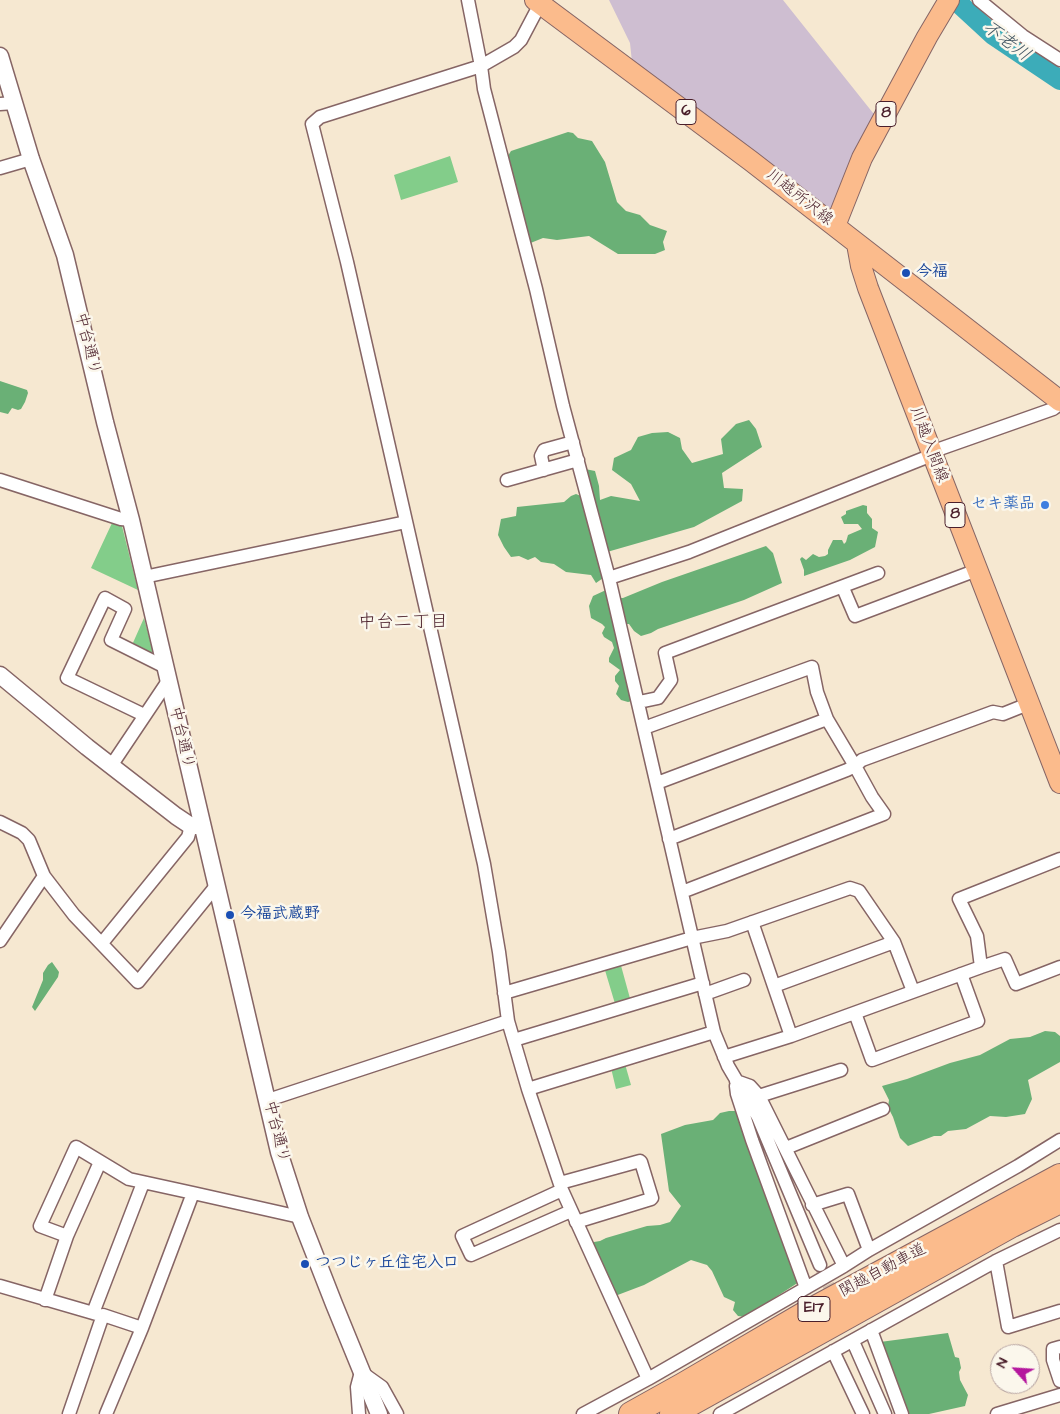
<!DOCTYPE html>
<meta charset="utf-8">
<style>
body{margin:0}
#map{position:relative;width:1060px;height:1414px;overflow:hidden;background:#f6e8d1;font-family:"Architects Daughter",sans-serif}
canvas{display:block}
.north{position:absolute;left:990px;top:1344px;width:50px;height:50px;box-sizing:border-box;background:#fbf7ec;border:1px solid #b4a19f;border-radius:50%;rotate:296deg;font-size:14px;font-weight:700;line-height:20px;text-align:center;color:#4a1f2b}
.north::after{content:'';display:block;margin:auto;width:18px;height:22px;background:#b5179e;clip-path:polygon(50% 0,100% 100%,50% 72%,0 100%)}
</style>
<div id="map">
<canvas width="1060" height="1414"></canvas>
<div class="north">N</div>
</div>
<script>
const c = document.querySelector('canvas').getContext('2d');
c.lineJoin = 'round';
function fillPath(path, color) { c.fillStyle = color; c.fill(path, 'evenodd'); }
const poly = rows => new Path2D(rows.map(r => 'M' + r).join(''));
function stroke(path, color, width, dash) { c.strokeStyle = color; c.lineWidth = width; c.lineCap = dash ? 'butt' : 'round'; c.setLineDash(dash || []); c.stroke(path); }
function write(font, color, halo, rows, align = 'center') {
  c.font = font + ' "Architects Daughter","Klee One",sans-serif'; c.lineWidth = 5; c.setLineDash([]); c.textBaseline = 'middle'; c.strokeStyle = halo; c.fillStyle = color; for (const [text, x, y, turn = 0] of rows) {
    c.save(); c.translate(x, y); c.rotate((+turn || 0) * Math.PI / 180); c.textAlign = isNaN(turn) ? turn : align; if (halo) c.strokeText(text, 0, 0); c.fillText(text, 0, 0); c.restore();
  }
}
const industrial = poly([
 [609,0,783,0,873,113,879,114,836,200,829,210,632,62,630,43]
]);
const green = poly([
 [450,156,458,182,401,200,394,175],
 [112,523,122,526,138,590,91,568],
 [144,618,153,652,150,654,132,645],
 [620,962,631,1002,616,1007,604,967],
 [625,1064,631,1085,616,1089,611,1068]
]);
const forest = poly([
 [568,132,573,133,578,138,592,141,605,162,617,202,626,211,640,215,650,225,667,231,663,242,665,250,655,254,618,254,589,236,557,240,543,238,528,244,506,159,511,151],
 [0,381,27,390,28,393,25,402,21,409,18,410,12,408,8,414,0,412],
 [749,420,756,429,762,447,722,473,724,488,743,489,742,501,694,527,607,552,606,576,596,583,591,575,566,572,554,564,541,562,535,557,528,560,519,556,511,557,504,547,498,535,501,519,516,516,517,507,564,502,571,496,576,494,581,496,585,469,595,471,599,486,600,500,611,496,640,501,631,484,612,470,614,458,631,450,638,437,652,433,668,432,680,438,682,449,692,463,723,454,721,439,736,424],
 [863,505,867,506,867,513,872,519,872,528,878,532,875,547,850,560,804,576,804,570,800,559,802,557,806,560,813,554,819,557,825,556,828,554,828,550,833,540,842,540,844,544,846,542,848,535,862,529,858,524,844,524,841,517,846,514,846,511],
 [766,546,773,553,782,583,744,600,658,629,651,633,641,636,634,631,629,624,624,624,636,700,628,702,621,700,616,694,619,686,615,681,615,676,620,670,609,662,609,658,614,648,612,642,604,637,602,633,605,627,602,624,591,618,589,606,593,596,606,590,616,598,623,598,662,582],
 [52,962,59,972,58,977,35,1011,32,1007,43,980,43,973,48,965],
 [1045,1031,1055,1032,1060,1036,1060,1062,1028,1080,1032,1099,1025,1114,1006,1117,990,1116,966,1129,948,1131,941,1136,934,1136,908,1146,900,1138,893,1117,888,1107,889,1100,882,1086,907,1079,950,1063,980,1055,1010,1039,1030,1037],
 [729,1111,738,1111,799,1282,745,1317,738,1316,733,1310,735,1302,724,1297,712,1271,707,1265,691,1260,644,1285,615,1296,593,1249,594,1242,600,1241,606,1238,647,1226,660,1225,670,1222,681,1206,669,1191,661,1134,685,1125,713,1120,720,1113],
 [948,1333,955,1357,959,1358,961,1368,959,1372,960,1380,968,1395,965,1406,929,1414,909,1414,880,1342]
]);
const river = poly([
 [955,0,993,35,1060,80]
]);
const minorTunnel = poly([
 [821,1268,855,1346]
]);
const minor = poly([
 [468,0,481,66,320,117,312,124,347,262,484,864,499,952,508,1021,528,1089,562,1190,648,1379],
 [979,0,1023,36,1060,60],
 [540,4,521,40,514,47,481,66,484,89,536,289,563,406,609,578,714,1032,728,1066,758,1117,820,1265],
 [0,104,14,103],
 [0,168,31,159],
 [931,452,1053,409,1060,404],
 [544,470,541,456,544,450,573,442],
 [0,480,121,519,131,520],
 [507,480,578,460],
 [144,577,406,522],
 [609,578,689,552,932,455],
 [843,588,855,616,977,570],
 [639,702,658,698,671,680,665,653,878,573],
 [144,715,67,678,105,598,125,609,111,640,165,667],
 [644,728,812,667,817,692,827,719,855,766,847,770,669,839],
 [111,766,168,681],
 [657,783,827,719],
 [0,822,22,833,29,840,44,876,0,941],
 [44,876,74,915,138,982,216,886],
 [682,892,884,814,872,797,855,766,862,760,993,712,1003,714,1028,704],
 [752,922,791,1036],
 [102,943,188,837,191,826],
 [981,967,1005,959,1016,984,1060,967],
 [774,986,894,942],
 [504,993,692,938,727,931,850,888,859,891,894,942,913,991],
 [705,994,744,980],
 [855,1013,872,1060,978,1021,961,974],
 [514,1040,703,983],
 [724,1057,791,1036,981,967,977,936,959,899,1060,859],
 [736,1081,750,1086,759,1096,844,1266],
 [736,1086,737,1094,752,1140,806,1288],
 [528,1089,714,1032],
 [759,1096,841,1070],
 [268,1100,508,1021],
 [786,1148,883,1109],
 [100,1162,67,1236,40,1226,76,1147,129,1179,193,1193],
 [560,1183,640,1161,641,1162,652,1198,651,1199,576,1222],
 [562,1190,462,1236,471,1255,571,1211],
 [812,1205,848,1194,869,1250],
 [996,1261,1008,1327,1060,1311],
 [0,1286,100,1315],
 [45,1300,67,1236],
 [93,1313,143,1183],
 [871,1330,902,1414],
 [855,1346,885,1414],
 [1060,1347,1053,1349,1053,1360,1060,1381],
 [833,1351,863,1414],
 [69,1414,103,1315,142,1328],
 [106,1414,142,1328,193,1193,300,1217],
 [359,1414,357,1387,361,1372,382,1387,397,1414],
 [583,1414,648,1379,844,1266,869,1250,1018,1166,1060,1140],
 [720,1414,996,1261,1060,1230],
 [997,1414,1060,1395]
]);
const tertiary = poly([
 [0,56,31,159,65,255,105,422,131,520,279,1152,300,1217,334,1304,379,1414],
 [0,675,87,747,176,816,191,826,202,826]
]);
const primary = poly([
 [535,0,751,161,1060,401],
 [835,226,862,158,927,37,949,0],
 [857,244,861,266,868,288,1060,783]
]);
const motorway = poly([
 [631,1414,683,1385,806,1313,1060,1176],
 [672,1414,1012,1225,1060,1201]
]);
const markers = [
 [906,273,5,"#1a4fb4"],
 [1045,505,5,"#3f7fe0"],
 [230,915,5,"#1a4fb4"],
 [305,1264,5,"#1a4fb4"]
];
const shields = [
 [686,112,20],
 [886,114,20],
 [955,515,20],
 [814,1309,32]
];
const shieldNames = [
 ["6",686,112],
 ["8",886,114],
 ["8",955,515],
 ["E17",814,1309]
];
const streetNames = [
 ["川越所沢線",799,198,38],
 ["中台通り",87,344,76],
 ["川越入間線",928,445,69],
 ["中台通り",181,738,77],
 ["中台通り",276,1132,76],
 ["関越自動車道",883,1271,-28]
];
const transitNames = [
 ["今福",916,273],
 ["今福武蔵野",240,915],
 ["つつじヶ丘住宅入口",315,1264]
];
const shopNames = [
 ["セキ薬品",1035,505]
];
const waterNames = [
 ["不老川",1006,42,37]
];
const neighbourhoodNames = [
 ["中台二丁目",403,623]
];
fillPath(industrial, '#cebed1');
fillPath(green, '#83cd8a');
fillPath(forest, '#6ab076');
stroke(river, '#3cacb9', 20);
stroke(minorTunnel, '#d4c0b0', 12, [12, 6]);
stroke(minor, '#866565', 15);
stroke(tertiary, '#866565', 19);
stroke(primary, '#866565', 22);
stroke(motorway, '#866565', 26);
stroke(minor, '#fff', 12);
stroke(tertiary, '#fff', 16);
stroke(primary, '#fbbb8c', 20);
stroke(motorway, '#fbbb8c', 24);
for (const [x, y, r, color] of markers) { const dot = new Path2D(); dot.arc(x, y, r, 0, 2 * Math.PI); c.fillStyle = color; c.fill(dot); stroke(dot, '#fbf7ec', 2); }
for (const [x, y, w] of shields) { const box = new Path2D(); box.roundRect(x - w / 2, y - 12.5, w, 25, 4); c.fillStyle = '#fbf7ec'; c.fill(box); stroke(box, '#4a1f2b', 1); }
write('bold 15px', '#4a1f2b', null, shieldNames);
write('16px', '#4a1f2b', '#fbf7ec', streetNames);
write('bold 16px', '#164399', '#fbf7ec', transitNames, 'left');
write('bold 16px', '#366cbe', '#fbf7ec', shopNames, 'right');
write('italic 18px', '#445764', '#fbf7ec', waterNames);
write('18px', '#4a1f2b', '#fbf7ec', neighbourhoodNames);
</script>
